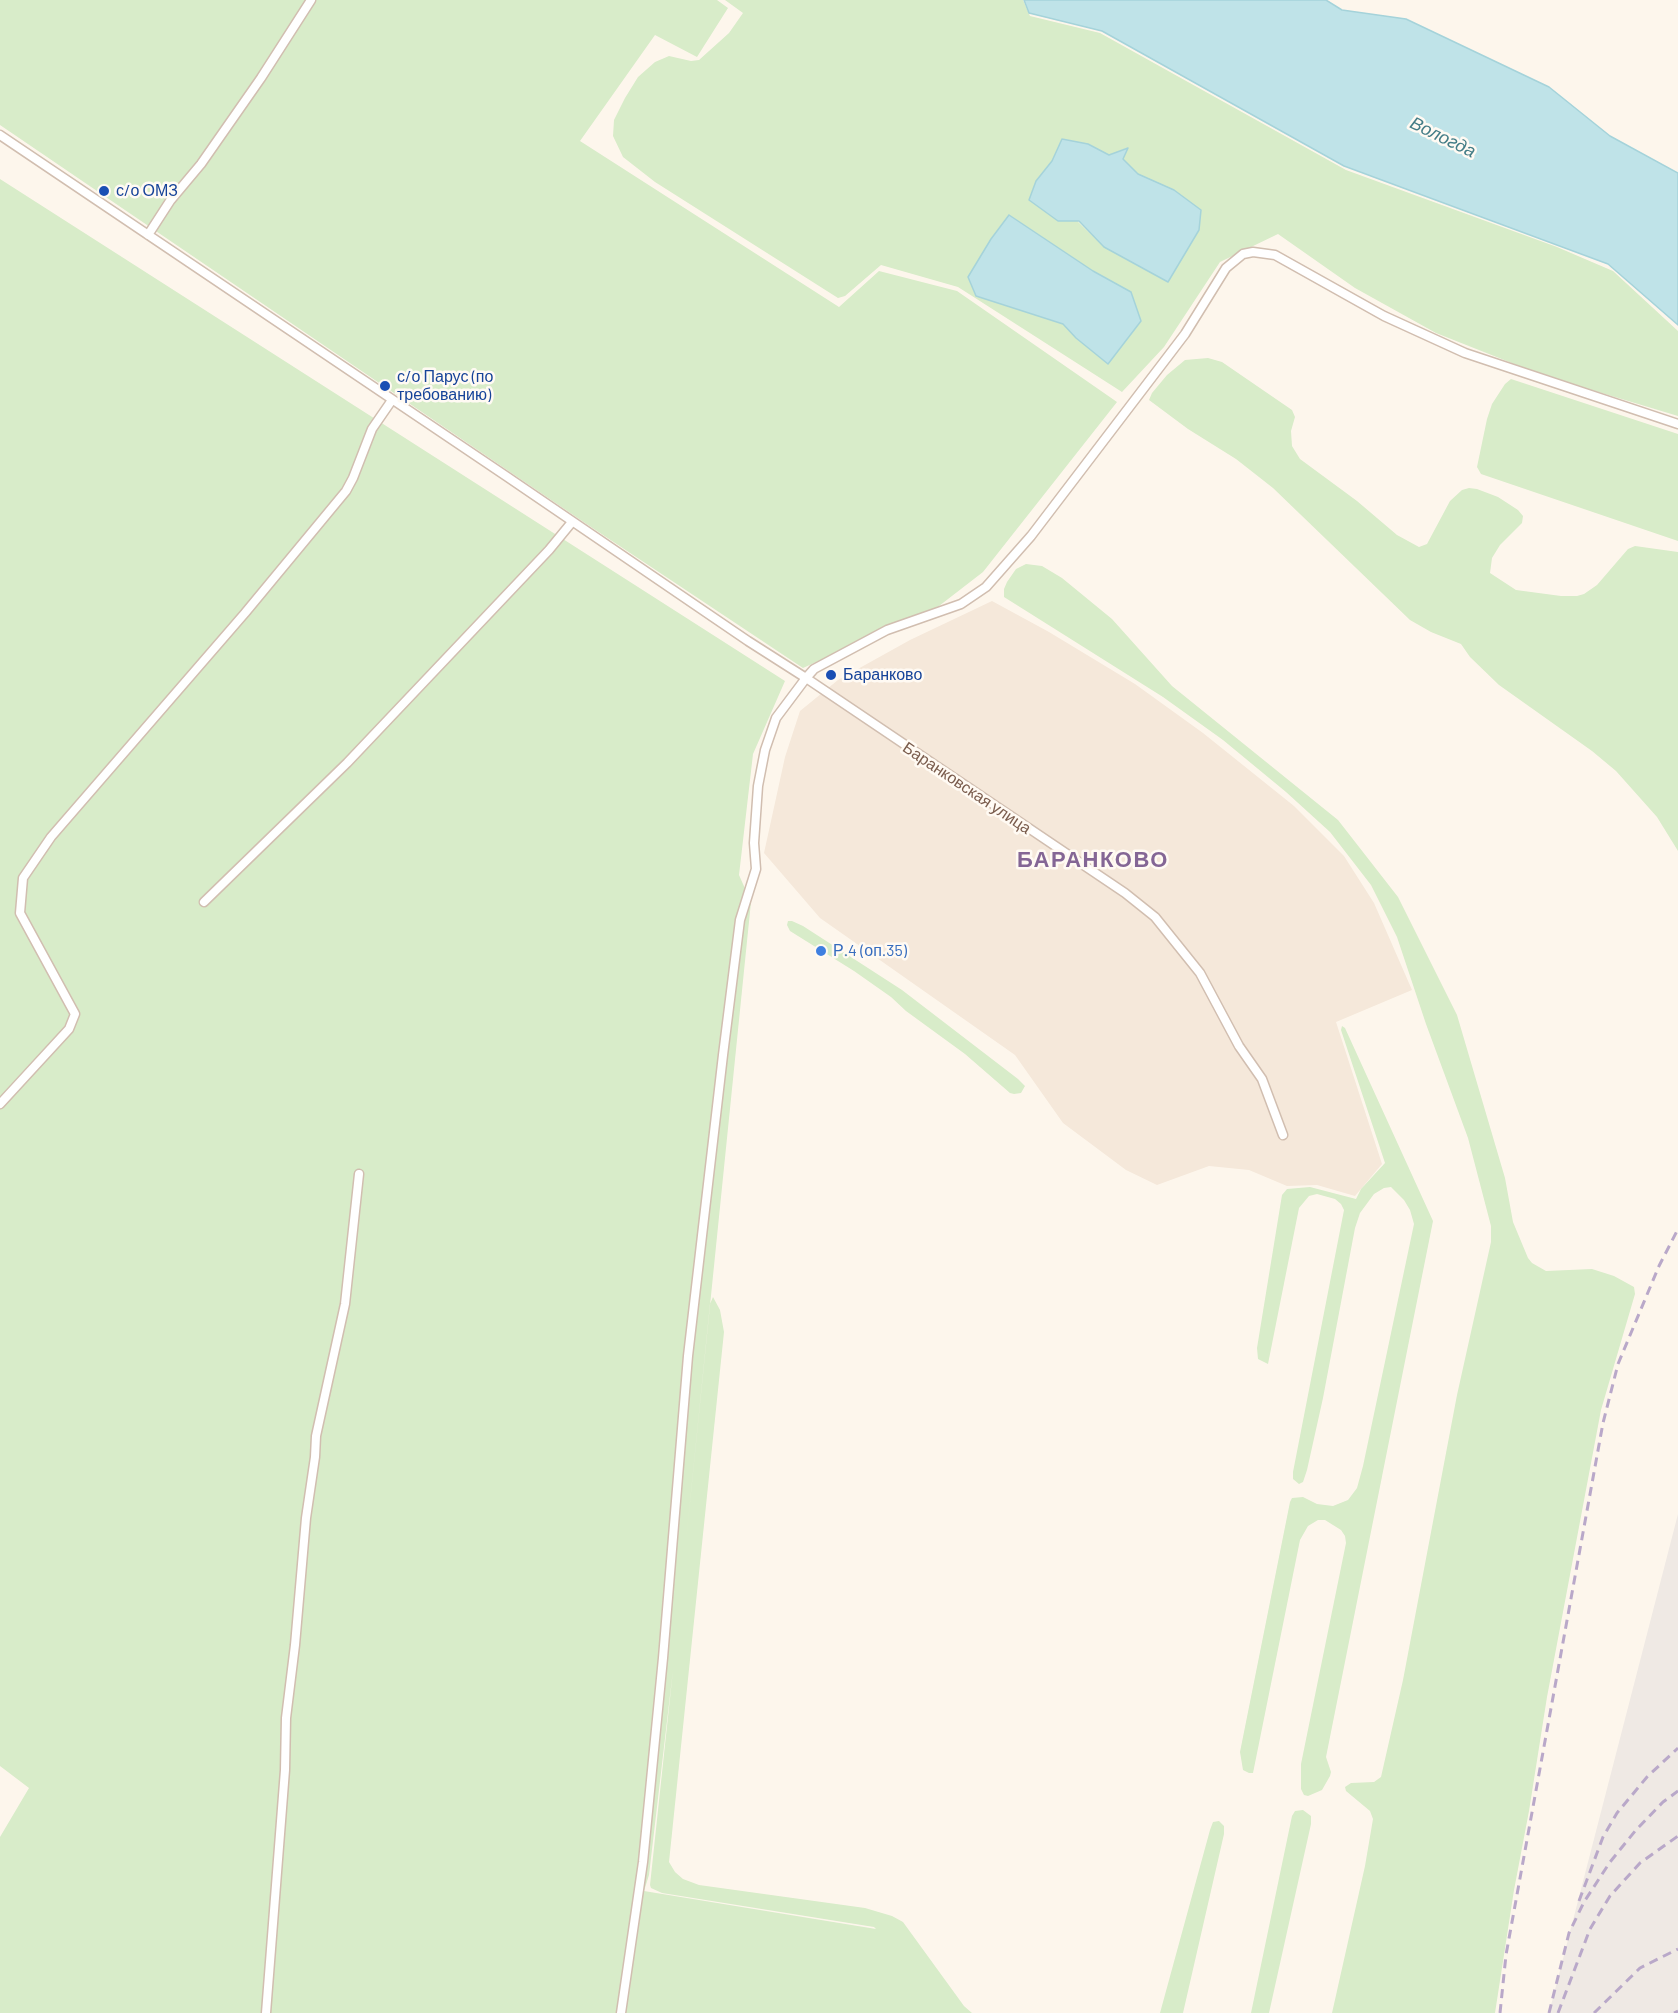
<!DOCTYPE html>
<meta charset="utf-8">
<style>
body{margin:0}
canvas{display:block;background:#fdf6ec}
</style>
<canvas width="1678" height="2013"></canvas>
<script>
const c = document.querySelector('canvas').getContext('2d');
c.lineJoin = 'round';
function fillPath(path, color) { c.fillStyle = color; c.fill(path, 'evenodd'); }
const poly = rows => new Path2D(rows.map(r => 'M' + r).join(''));
function stroke(path, color, width, dash) { c.strokeStyle = color; c.lineWidth = width; c.lineCap = dash ? 'butt' : 'round'; c.setLineDash(dash || []); c.stroke(path); }
function write(font, color, halo, rows, align = 'center') {
  c.font = font + ' Barlow,sans-serif'; c.lineWidth = 5; c.setLineDash([]); c.textBaseline = 'middle'; c.strokeStyle = halo; c.fillStyle = color; for (const [text, x, y, turn = 0] of rows) {
    c.save(); c.translate(x, y); c.rotate((+turn || 0) * Math.PI / 180); c.textAlign = isNaN(turn) ? turn : align; if (halo) c.strokeText(text, 0, 0); c.fillText(text, 0, 0); c.restore();
  }
}
const residential = poly([
 [992,601,1049,632,1135,684,1203,733,1294,806,1344,856,1374,903,1412,990,1336,1022,1382,1164,1355,1196,1317,1185,1287,1186,1249,1170,1209,1166,1157,1185,1126,1170,1063,1123,1015,1055,820,918,764,853,785,757,800,711,838,680,910,640]
]);
const industrial = poly([
 [1678,1514,1678,2013,1549,2013]
]);
const green = poly([
 [0,0,717,0,728,8,697,57,655,35,580,141,839,307,879,271,957,291,1117,402,983,572,939,606,803,668,585,523,0,125],
 [725,0,1023,0,1030,16,1100,33,1346,170,1557,247,1613,271,1678,331,1678,416,1542,375,1436,333,1355,288,1278,234,1220,262,1164,347,1122,392,958,287,881,265,845,296,838,298,655,182,623,157,613,136,614,120,625,98,638,77,655,62,669,56,691,61,699,60,729,33,743,13],
 [1063,139,1088,144,1109,155,1127,148,1123,159,1138,174,1174,190,1168,281,1104,247,1036,181,1052,161],
 [1009,215,1093,271,1131,292,1108,364,1076,338,1063,324],
 [0,179,785,681,753,754,739,875,751,902,683,1571,710,1304,713,1297,720,1310,724,1332,669,1862,675,1872,683,1879,699,1885,865,1908,892,1916,903,1922,964,2006,972,2013,0,2013,0,1837,29,1788,0,1766],
 [673,1670,650,1885,651,1888,662,1893,874,1927,894,1947,876,1929,644,1891,649,1875],
 [1208,358,1222,362,1292,410,1295,417,1291,431,1292,446,1300,459,1357,501,1397,535,1419,547,1427,544,1450,501,1462,490,1469,488,1477,489,1498,497,1518,510,1523,516,1522,523,1500,545,1492,558,1490,573,1516,590,1561,596,1577,596,1584,594,1597,585,1628,549,1635,546,1678,552,1678,851,1657,817,1616,771,1592,751,1499,685,1470,657,1461,644,1431,632,1410,620,1273,488,1236,459,1188,429,1149,400,1152,393,1167,375,1185,360],
 [1511,379,1678,434,1678,541,1481,474,1477,467,1487,419,1492,404,1505,384],
 [1026,564,1042,566,1062,578,1112,619,1172,686,1338,820,1398,897,1457,1015,1505,1178,1513,1222,1528,1258,1532,1263,1546,1271,1592,1269,1614,1276,1634,1287,1635,1294,1601,1410,1547,1697,1529,1811,1514,1890,1495,2013,1332,2013,1365,1866,1373,1819,1370,1811,1346,1791,1345,1787,1351,1783,1374,1782,1381,1777,1403,1680,1457,1395,1491,1242,1491,1226,1468,1138,1426,1024,1397,937,1371,885,1330,832,1286,792,1223,740,1163,697,1004,597,1004,589,1007,582,1016,569],
 [788,921,792,921,803,926,902,990,1018,1079,1025,1086,1021,1093,1014,1094,1010,1093,965,1054,906,1011,891,997,854,971,790,931,787,925],
 [1342,1026,1345,1028,1433,1221,1326,1757,1331,1772,1330,1776,1322,1790,1308,1796,1304,1795,1301,1789,1301,1764,1346,1543,1345,1536,1341,1530,1325,1520,1318,1520,1308,1526,1300,1540,1253,1773,1249,1773,1243,1770,1240,1752,1290,1502,1292,1498,1303,1497,1317,1504,1333,1506,1348,1500,1357,1488,1363,1466,1414,1224,1410,1210,1404,1200,1391,1187,1384,1188,1374,1194,1360,1213,1355,1228,1323,1398,1307,1470,1303,1482,1299,1484,1293,1479,1293,1472,1344,1210,1341,1204,1335,1199,1317,1194,1309,1196,1299,1208,1268,1364,1258,1359,1257,1348,1282,1195,1287,1189,1310,1187,1356,1199,1361,1189,1385,1163,1341,1030],
 [1303,1810,1311,1816,1311,1824,1269,2013,1251,2013,1292,1816,1295,1811],
 [1219,1821,1224,1826,1224,1834,1183,2013,1160,2013,1210,1830,1213,1822]
]);
const water = poly([
 [1024,0,1326,0,1342,10,1406,19,1549,87,1610,136,1678,173,1678,325,1608,264,1344,166,1102,31,1029,13,1024,0],
 [1062,139,1088,144,1109,155,1128,148,1123,159,1138,174,1174,190,1201,210,1199,230,1168,282,1104,247,1079,221,1058,221,1029,200,1036,181,1052,161,1062,139],
 [1009,215,1093,271,1131,292,1141,321,1108,364,1076,338,1063,324,976,296,968,277,991,239,1009,215]
]);
const street = poly([
 [0,135,506,476,748,641,806,678,814,669,887,630,961,604,986,587,1031,536,1185,334,1226,268,1243,254,1253,252,1275,255,1384,316,1465,353,1678,424],
 [148,235,170,201,201,164,261,78,311,0],
 [204,902,347,763,549,550,572,522],
 [0,1104,69,1029,75,1014,20,913,23,878,51,837,245,613,346,491,353,478,372,429,392,400],
 [266,2013,285,1770,286,1718,295,1645,306,1518,315,1457,316,1436,345,1304,359,1174],
 [621,2013,643,1862,663,1658,688,1356,723,1055,740,920,756,869,754,843,758,786,765,750,776,718,806,678,1125,893,1155,917,1200,973,1239,1046,1262,1079,1283,1135]
]);
const rail = poly([
 [1579,1901,1603,1837,1617,1813,1647,1777,1678,1748],
 [1500,2013,1506,1955,1603,1423,1618,1364,1659,1266,1678,1229],
 [1549,2013,1569,1933,1584,1902,1610,1862,1636,1830,1663,1802,1678,1791],
 [1558,2013,1590,1929,1610,1896,1640,1863,1678,1836],
 [1594,2013,1640,1968,1678,1949],
 [1674,2013,1678,2011]
]);
const markers = [
 [104,191,6,"#1a4fb4"],
 [385,386,6,"#1a4fb4"],
 [831,675,6,"#1a4fb4"],
 [821,951,6,"#3f7fe0"]
];
const transitNames = [
 ["с/о ОМЗ",116,191],
 ["с/о Парус (по",397,377],
 ["требованию)",397,395],
 ["Баранково",843,675]
];
const streetNames = [
 ["Баранковская улица",967,788,34]
];
const shopNames = [
 ["Р.4 (оп.35)",833,951]
];
const waterNames = [
 ["Вологда",1443,137,26]
];
const districtNames = [
 ["БАРАНКОВО",1093,860]
];
fillPath(residential, '#f5e8da');
fillPath(industrial, '#efe9e4');
fillPath(green, '#d8ecc9');
fillPath(water, '#bfe3e8');
stroke(water, '#a5d3da', 1.5);
stroke(street, '#d1beb0', 11);
stroke(street, '#fff', 8);
stroke(rail, '#b9a8c9', 3, [9, 6]);
for (const [x, y, r, color] of markers) { const dot = new Path2D(); dot.arc(x, y, r, 0, 2 * Math.PI); c.fillStyle = color; c.fill(dot); stroke(dot, '#fffaf3', 2); }
write('16px', '#164399', '#fffaf3', transitNames, 'left');
write('16px', '#7a5c4d', '#fffaf3', streetNames);
write('16px', '#366cbe', '#fffaf3', shopNames, 'left');
write('italic 18px', '#437c86', '#fffaf3', waterNames);
c.letterSpacing = '1.5px';
write('bold 22px', '#846695', '#fffaf3', districtNames);
c.letterSpacing = '0px';
</script>
